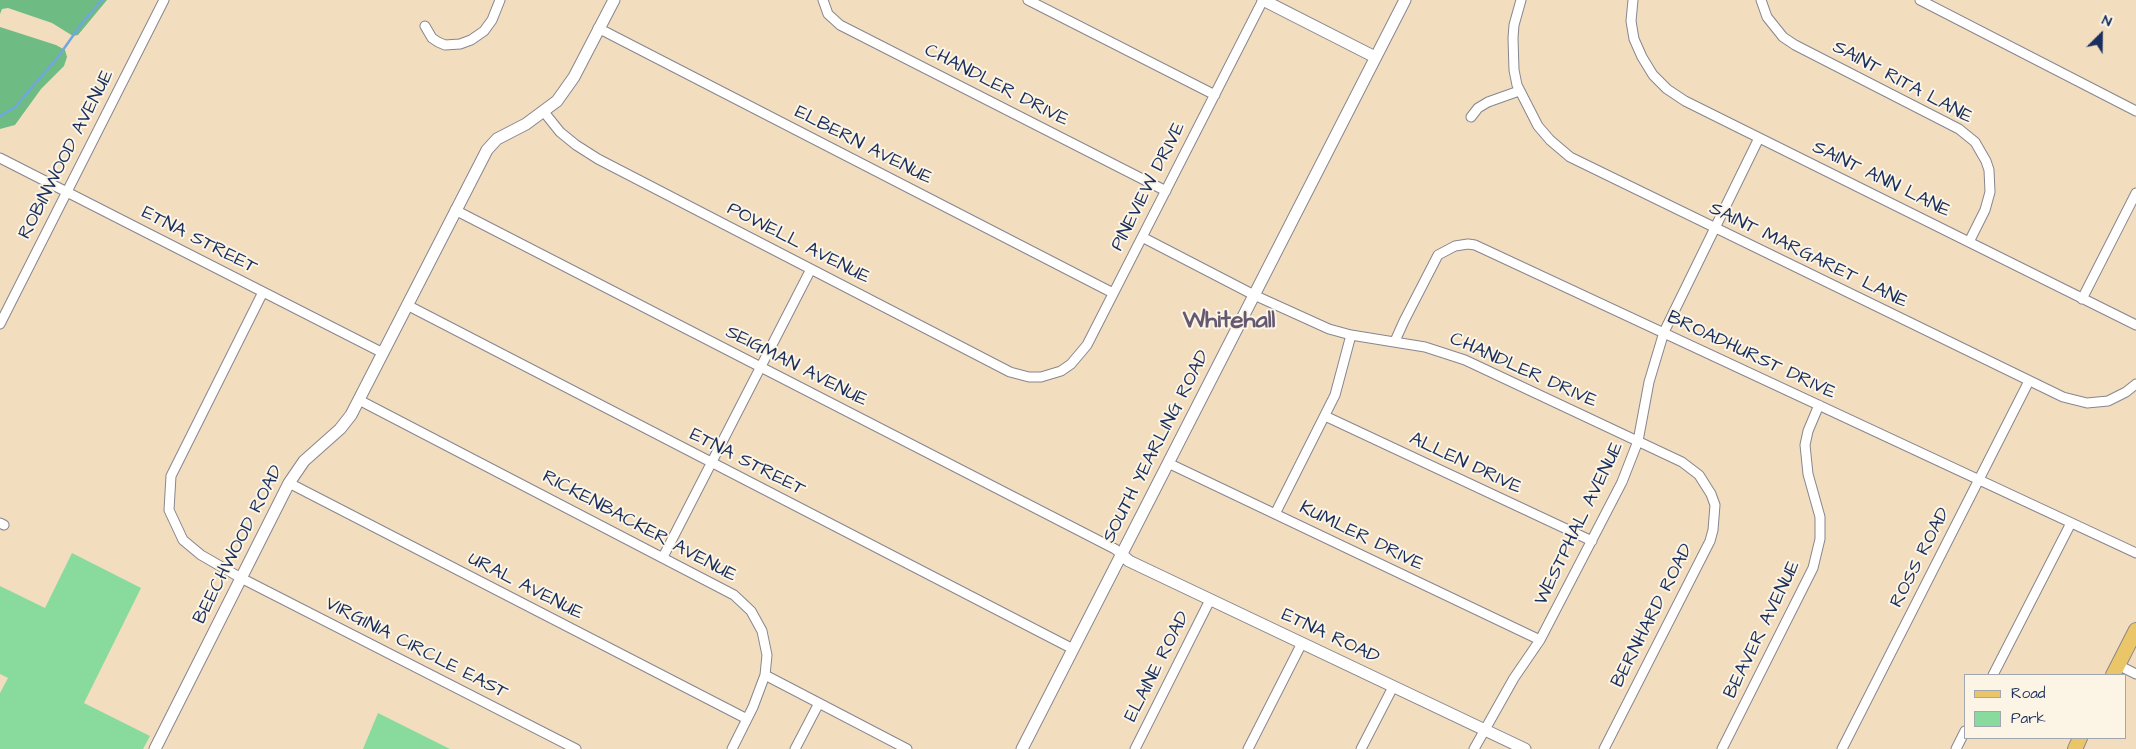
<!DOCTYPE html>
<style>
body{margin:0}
#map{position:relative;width:2136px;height:749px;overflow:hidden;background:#f3ddbf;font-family:"Architects Daughter",sans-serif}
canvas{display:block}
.legend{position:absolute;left:1964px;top:674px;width:162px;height:65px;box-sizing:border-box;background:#fcf5e5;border:1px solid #a2a6af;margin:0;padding:6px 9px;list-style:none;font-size:15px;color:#1b2f5e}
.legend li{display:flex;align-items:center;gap:10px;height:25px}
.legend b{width:25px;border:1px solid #a2a6af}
.north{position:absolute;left:2076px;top:10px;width:50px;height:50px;-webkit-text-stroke:4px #fcf5e5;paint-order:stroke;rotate:23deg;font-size:14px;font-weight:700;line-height:20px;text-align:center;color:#1b2f5e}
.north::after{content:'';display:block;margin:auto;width:18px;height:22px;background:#1b2f5e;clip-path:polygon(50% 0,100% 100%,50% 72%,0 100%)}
</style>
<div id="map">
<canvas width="2136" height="749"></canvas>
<ul class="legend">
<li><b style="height:6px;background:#ebc669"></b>Road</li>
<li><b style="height:14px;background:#88db9c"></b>Park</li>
</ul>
<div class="north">N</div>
</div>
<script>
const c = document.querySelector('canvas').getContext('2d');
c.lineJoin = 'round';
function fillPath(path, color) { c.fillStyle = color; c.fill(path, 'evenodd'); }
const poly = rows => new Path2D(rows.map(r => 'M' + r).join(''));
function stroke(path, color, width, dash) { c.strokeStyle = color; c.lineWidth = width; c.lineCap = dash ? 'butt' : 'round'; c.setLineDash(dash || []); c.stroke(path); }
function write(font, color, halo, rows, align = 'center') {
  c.font = font + ' "Architects Daughter",sans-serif'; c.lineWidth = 4; c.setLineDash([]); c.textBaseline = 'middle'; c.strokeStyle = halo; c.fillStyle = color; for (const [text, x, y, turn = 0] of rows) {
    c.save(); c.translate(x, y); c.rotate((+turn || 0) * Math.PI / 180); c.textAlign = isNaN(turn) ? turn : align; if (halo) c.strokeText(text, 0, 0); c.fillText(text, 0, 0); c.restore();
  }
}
const green = poly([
 [72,553,141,588,84,703,150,736,143,749,0,749,0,693,8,678,0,674,0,586,45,608],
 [378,713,450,749,363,749]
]);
const forest = poly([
 [0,0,107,0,78,35,73,36,52,23,8,8,2,9,0,14],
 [0,27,56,45,65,50,67,57,64,66,41,89,15,125,0,129]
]);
const stream = poly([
 [0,116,15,107,58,57,82,23,102,0]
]);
const minor = poly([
 [823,0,828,14,840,25,1166,191],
 [1028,0,1215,95],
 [1521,0,1514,25,1513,38,1514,70,1517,85,1538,126,1550,140,1570,157,2063,397,2087,403,2108,401,2126,392,2136,384],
 [1633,0,1631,21,1634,39,1642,57,1653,75,1667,89,1685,101,2136,325],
 [1761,0,1767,17,1783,37,1795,45,1959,129,1975,142,1986,161,1989,170,1990,192,1985,210,1969,242],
 [1920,0,2136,111],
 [425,26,432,38,438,42,445,45,460,44,471,40,484,31,492,20,500,0],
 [598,28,1113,293],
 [544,112,560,132,576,145,598,159,1010,372,1029,377,1041,377,1061,371,1071,364,1087,345,1263,0],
 [1471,117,1478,108,1488,102,1519,91],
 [0,158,383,353],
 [455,210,1115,549,1121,554],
 [1142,237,1254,295,1329,329,1351,335,1425,347,1465,360,1682,462,1699,475,1711,494,1715,505,1713,530,1710,541,1604,749],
 [263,292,171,476,169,510,183,540,201,555,241,578,576,749],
 [2082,299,2136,193],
 [407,305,1073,649],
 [0,324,164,0],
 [1395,341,1404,321,1438,255,1455,246,1468,244,1475,245,2136,553],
 [359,400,734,595,751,611,762,631,767,655,765,675,907,749],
 [1325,416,1592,541],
 [1168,463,1540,640],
 [289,483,747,719],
 [1275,514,1335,395,1351,335],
 [0,523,4,525],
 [663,557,811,269],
 [2118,665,2136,674],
 [1993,675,2071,523],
 [732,749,753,707,765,675],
 [795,749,819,703],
 [1135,749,1210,600],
 [1248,749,1302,643],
 [1361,749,1393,687],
 [1474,749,1514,678,1540,640,1622,482,1638,441,1649,382,1664,332,1759,138],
 [1722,749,1813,568,1820,539,1820,517,1808,474,1805,445,1808,431,1819,405],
 [1842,749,2029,381],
 [1956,749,1965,731]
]);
const tertiary = poly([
 [1263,0,1375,57],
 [1121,554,1129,561,1525,749],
 [155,749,289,483,304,461,340,429,351,415,487,150,497,139,526,124,557,101,574,77,614,0],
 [1022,749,1405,0]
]);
const primary = poly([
 [2113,675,2136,630],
 [2075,749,2080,738]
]);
const streetNames = [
 ["SAINT RITA LANE",1902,83,28],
 ["CHANDLER DRIVE",996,86,27],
 ["ELBERN AVENUE",863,146,27],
 ["ROBINWOOD AVENUE",67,155,-63],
 ["SAINT ANN LANE",1881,180,26],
 ["PINEVIEW DRIVE",1149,187,-63],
 ["ETNA STREET",199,241,27],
 ["POWELL AVENUE",798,244,27],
 ["SAINT MARGARET LANE",1808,256,26],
 ["BROADHURST DRIVE",1751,356,25],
 ["SEIGMAN AVENUE",796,367,27],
 ["CHANDLER DRIVE",1523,371,24],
 ["SOUTH YEARLING ROAD",1157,447,-63],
 ["ETNA STREET",747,463,27],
 ["ALLEN DRIVE",1465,464,25],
 ["WESTPHAL AVENUE",1580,524,-64],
 ["RICKENBACKER AVENUE",639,527,28],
 ["KUMLER DRIVE",1361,537,26],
 ["BEECHWOOD ROAD",239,545,-63],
 ["ROSS ROAD",1921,558,-63],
 ["URAL AVENUE",525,587,27],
 ["BERNHARD ROAD",1653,616,-63],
 ["BEAVER AVENUE",1763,630,-64],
 ["ETNA ROAD",1330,637,25],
 ["VIRGINIA CIRCLE EAST",416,649,27],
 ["ELAINE ROAD",1158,667,-63]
];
const districtNames = [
 ["Whitehall",1229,322]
];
fillPath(green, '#88db9c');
fillPath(forest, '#6ebb84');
stroke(stream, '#70a7de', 2.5);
stroke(minor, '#87868e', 11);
stroke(tertiary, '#87868e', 13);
stroke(primary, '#87868e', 16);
stroke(minor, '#fff', 9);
stroke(tertiary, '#fff', 11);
stroke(primary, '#ebc669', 14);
write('19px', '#1b2f5e', '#fcf5e5', streetNames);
write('bold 24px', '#655971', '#fcf5e5', districtNames);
</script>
